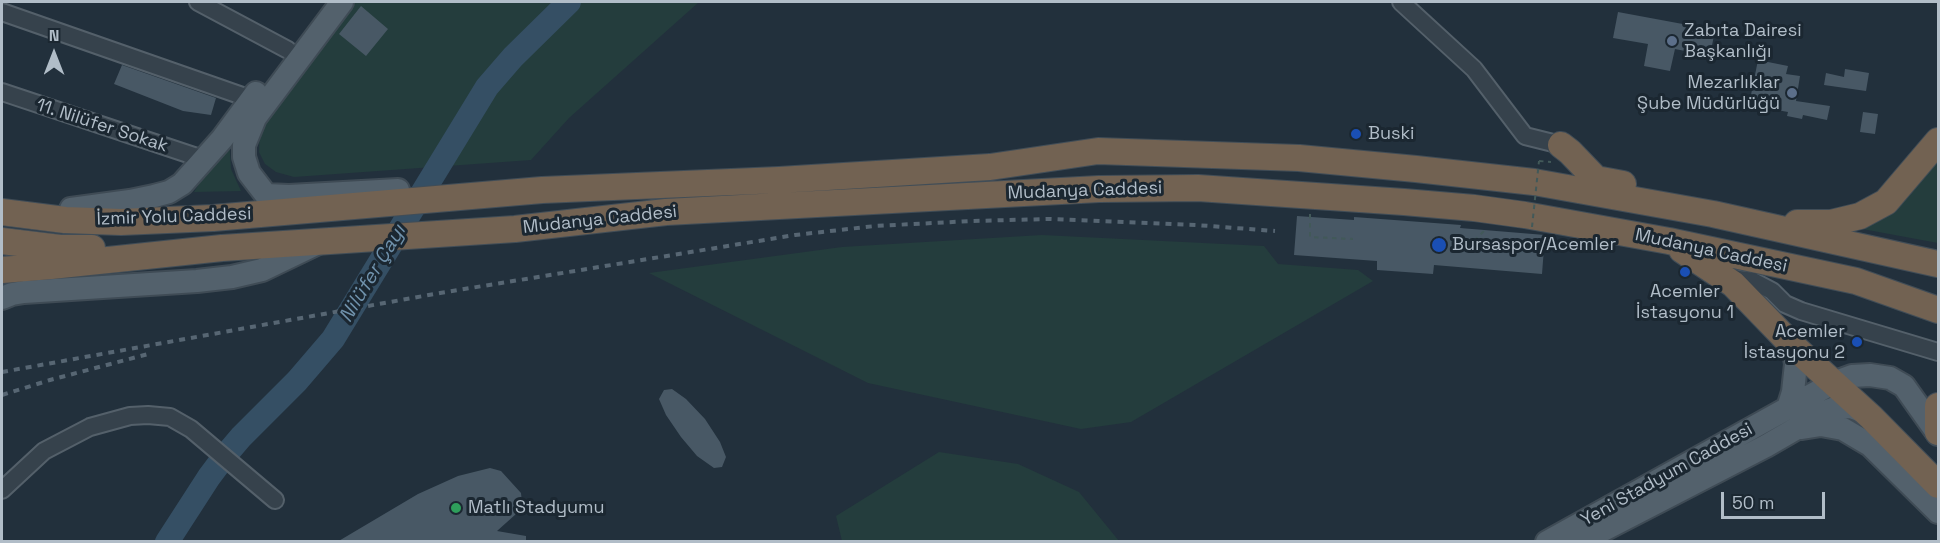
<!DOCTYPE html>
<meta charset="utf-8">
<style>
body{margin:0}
#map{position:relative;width:1940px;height:543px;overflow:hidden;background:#22303c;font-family:"Space Grotesk",sans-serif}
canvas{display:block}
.frame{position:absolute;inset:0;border:3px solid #b1bdc8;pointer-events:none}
.north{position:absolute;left:24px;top:24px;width:60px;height:60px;-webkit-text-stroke:4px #1b2731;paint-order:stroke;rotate:0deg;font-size:16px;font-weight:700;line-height:24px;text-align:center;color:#b1bdc8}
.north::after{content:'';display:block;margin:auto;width:21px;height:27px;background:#b1bdc8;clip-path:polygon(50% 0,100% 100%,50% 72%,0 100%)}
.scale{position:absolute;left:1721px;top:492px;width:104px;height:27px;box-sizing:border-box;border:3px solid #b1bdc8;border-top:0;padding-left:8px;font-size:18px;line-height:21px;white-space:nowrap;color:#b1bdc8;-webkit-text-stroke:4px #1b2731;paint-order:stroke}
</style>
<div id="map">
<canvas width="1940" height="543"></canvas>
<div class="frame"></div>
<div class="north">N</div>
<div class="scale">50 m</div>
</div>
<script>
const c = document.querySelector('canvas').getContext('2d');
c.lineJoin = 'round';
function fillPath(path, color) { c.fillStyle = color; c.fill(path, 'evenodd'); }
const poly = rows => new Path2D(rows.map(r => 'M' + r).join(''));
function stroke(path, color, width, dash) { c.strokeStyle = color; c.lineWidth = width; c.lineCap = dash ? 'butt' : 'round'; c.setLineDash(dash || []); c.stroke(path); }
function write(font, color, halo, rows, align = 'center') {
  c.font = font + ' "Space Grotesk",sans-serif'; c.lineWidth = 6; c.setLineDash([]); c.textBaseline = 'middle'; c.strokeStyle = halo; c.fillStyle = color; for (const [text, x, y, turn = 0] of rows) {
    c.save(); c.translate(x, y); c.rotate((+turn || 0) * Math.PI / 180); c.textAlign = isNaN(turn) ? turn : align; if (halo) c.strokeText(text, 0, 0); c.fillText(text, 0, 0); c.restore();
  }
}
const green = poly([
 [350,2,699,2,569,118,531,160,294,177,276,172,265,164,259,152,260,123],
 [229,137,231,169,241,191,194,192],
 [1938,153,1938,243,1857,228],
 [1042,235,1264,246,1278,264,1358,270,1373,281,1131,422,1081,429,868,383,649,273,842,247],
 [939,452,1018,464,1079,492,1119,541,842,541,836,516]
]);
const river = poly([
 [167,542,209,477,224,457,241,437,297,381,333,339,487,87,513,57,569,2]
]);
const building = poly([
 [361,6,388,29,366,56,339,34],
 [1618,12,1715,30,1710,56,1675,49,1670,71,1644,66,1648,44,1613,38],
 [1758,60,1788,66,1786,74,1800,76,1796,101,1830,106,1827,120,1803,115,1802,119,1787,116,1788,112,1749,105],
 [122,65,216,98,211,115,183,111,114,84],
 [1845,69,1869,73,1866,91,1824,85,1826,73,1844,77],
 [1863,112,1878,114,1875,134,1860,132],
 [1297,216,1354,220,1354,217,1461,225,1460,228,1545,235,1542,274,1434,265,1433,274,1377,270,1377,261,1294,255],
 [672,389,686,399,705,419,720,442,726,457,722,467,714,468,697,456,681,437,666,415,659,399,664,390],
 [490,468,501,471,521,493,522,503,516,514,497,531,526,536,526,542,337,542,418,494,458,476]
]);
const path = poly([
 [1539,161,1551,162],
 [1310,214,1310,237,1353,239],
 [1459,246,1468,247,1485,230]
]);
const minor = poly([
 [198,2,288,50],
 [1401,2,1474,69,1525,136,1561,145],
 [2,12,251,99],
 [2,92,203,159],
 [1725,277,1753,281,1772,291,1785,304,1801,311,1938,352],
 [2,490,44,451,90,427,130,416,148,415,170,417,191,429,275,500]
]);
const major = poly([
 [342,2,255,118,244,145,244,157,249,173,266,195,289,196,398,190],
 [71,209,130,201,154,196,169,192,182,184,222,139,256,93],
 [2,298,12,294,24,292,197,281,232,277,262,270,318,243],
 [1788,408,1793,392,1796,364,1793,346],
 [1802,428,1821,425,1843,429,1870,445,1938,512],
 [1547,542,1833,383,1852,376,1870,375,1890,378,1904,386,1938,434],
 [1580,542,1766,446,1823,413,1835,408,1851,407,1867,413]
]);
const highway = poly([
 [1561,145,1570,152,1596,179,1623,184],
 [2,212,65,220,121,222,213,218,542,190,779,180,990,167,1098,151,1299,158,1416,169,1534,182,1713,214,1938,264],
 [1797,223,1831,223,1860,216,1886,202,1938,141],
 [2,241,60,248,92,248],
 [1682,250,1733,284,1793,346,1871,417,1938,485],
 [2,270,51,266,222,248,515,229,666,212,1099,189,1198,188,1404,202,1474,208,1525,215,1669,241,1856,281,1938,310],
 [1938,406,1938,432]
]);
const rail = poly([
 [2,372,440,293,795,235,875,226,972,221,1049,219,1196,225,1275,231],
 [2,395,50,380,152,353]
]);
const pathBridge = poly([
 [1532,227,1539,161]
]);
const markers = [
 [1672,41,6,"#5c6f8a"],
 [1792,93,6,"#5c6f8a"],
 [1356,134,6,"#1a4fb4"],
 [1439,245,8,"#1a4fb4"],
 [1685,272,6,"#1a4fb4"],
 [1857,342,6,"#1a4fb4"],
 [456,508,6,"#2e9e5b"]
];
const poiNames = [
 ["Zabıta Dairesi",1684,31],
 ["Başkanlığı",1684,52],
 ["Mezarlıklar",1780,83,"right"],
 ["Şube Müdürlüğü",1780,104,"right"],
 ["Buski",1368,134],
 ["Bursaspor/Acemler",1452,245],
 ["Acemler",1685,292,"center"],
 ["İstasyonu 1",1685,313,"center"],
 ["Acemler",1845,332,"right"],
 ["İstasyonu 2",1845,353,"right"],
 ["Matlı Stadyumu",468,508]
];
const streetNames = [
 ["11. Nilüfer Sokak",102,126,18],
 ["Mudanya Caddesi",1085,191,-2],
 ["İzmir Yolu Caddesi",174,217,-2],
 ["Mudanya Caddesi",600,220,-6],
 ["Mudanya Caddesi",1711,251,12],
 ["Yeni Stadyum Caddesi",1667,475,-29]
];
const waterNames = [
 ["Nilüfer Çayı",373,274,-59]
];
fillPath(green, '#243d3d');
stroke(river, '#354f64', 24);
fillPath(building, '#485865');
stroke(minor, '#54606a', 20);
stroke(major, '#3f4b55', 26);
stroke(highway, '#414d57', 28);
stroke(path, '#425959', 2, [4.5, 4.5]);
stroke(minor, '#36424c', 16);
stroke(major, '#53616c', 22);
stroke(highway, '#726252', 26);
stroke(rail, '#576673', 4, [6, 6]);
stroke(pathBridge, '#425959', 2, [4.5, 4.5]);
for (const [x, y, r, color] of markers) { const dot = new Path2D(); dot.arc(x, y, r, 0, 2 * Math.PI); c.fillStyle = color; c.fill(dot); stroke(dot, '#1b2731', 2); }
write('18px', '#b1bdc8', '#1b2731', poiNames, 'left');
write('18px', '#b1bdc8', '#1b2731', streetNames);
write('italic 20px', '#7092ac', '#1b2731', waterNames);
</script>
